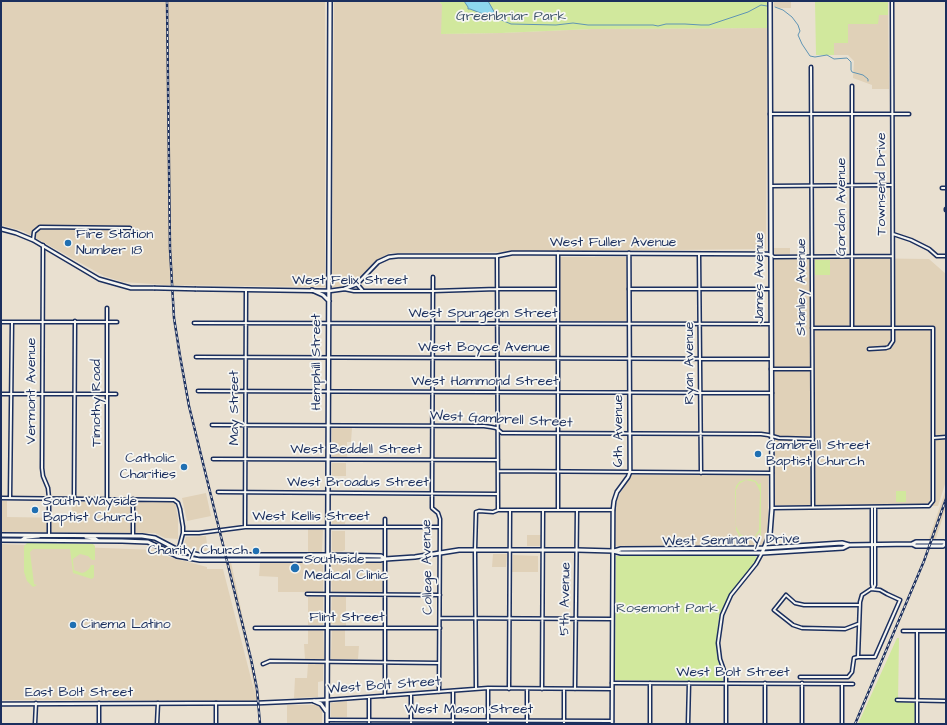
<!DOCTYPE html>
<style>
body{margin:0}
#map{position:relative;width:947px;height:725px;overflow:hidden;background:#e9e0d0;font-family:"Architects Daughter",sans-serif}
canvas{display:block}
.frame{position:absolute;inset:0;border:2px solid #1b2f5e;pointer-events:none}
</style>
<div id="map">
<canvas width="947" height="725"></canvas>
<div class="frame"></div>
</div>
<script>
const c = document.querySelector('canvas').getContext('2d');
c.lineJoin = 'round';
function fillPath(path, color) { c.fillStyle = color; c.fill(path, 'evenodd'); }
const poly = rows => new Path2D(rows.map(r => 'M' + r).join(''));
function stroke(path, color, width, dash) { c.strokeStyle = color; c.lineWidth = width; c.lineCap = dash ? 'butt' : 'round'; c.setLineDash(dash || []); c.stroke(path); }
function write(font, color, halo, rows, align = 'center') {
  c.font = font + ' "Architects Daughter",sans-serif'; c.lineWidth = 3.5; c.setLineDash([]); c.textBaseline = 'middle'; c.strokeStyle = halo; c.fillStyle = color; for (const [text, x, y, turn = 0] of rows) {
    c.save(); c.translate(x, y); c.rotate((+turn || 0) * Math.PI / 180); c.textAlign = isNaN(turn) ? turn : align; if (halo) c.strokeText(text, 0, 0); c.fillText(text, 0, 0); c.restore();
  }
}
const built = poly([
 [1,1,325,1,325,287,167,285,123,282,104,276,23,231,1,225],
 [334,1,439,1,442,5,442,34,501,33,592,29,767,28,766,249,390,253,377,260,353,283,338,288,332,287],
 [774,1,791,1,791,8,780,8,774,6],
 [878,15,888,15,889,89,872,89,872,85,853,78,854,61,848,55,834,55,834,43,848,43,848,24,878,24],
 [774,248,790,248,790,255,774,255],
 [560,257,626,257,626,321,560,321],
 [851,258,929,259,946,274,946,481,938,506,775,505,774,259],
 [332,428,352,428,351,442,347,442,347,457,332,457],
 [332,463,346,463,346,476,332,476],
 [631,475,768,475,768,519,766,536,762,545,615,546,615,508,617,499],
 [946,489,946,508,935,541,928,541],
 [206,493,211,516,187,521,182,498],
 [1,501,7,501,7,517,71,518,72,502,175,502,178,519,178,539,165,538,155,533,1,532],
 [331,515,346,515,345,524,332,524],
 [308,529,322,529,323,530,322,552,308,552],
 [332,531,345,531,345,550,343,551,335,552,332,550],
 [527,535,541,535,540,546,527,546],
 [206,536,208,552,183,548,186,537],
 [1,544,155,550,169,557,207,567,207,569,223,569,255,694,250,664,226,563,231,562,260,699,260,701,1,700],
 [493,554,507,554,506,567,492,567],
 [513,555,538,556,538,572,512,572],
 [260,563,322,563,323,565,323,592,278,592,278,577,259,576],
 [333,563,382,563,383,564,383,592,332,592,331,565],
 [308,597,323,597,323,625,308,625],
 [332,597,346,597,346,626,331,624],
 [332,629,345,629,345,646,359,646,358,659,331,659],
 [308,630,323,630,324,659,305,659,304,644,308,644],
 [308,664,323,664,323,681,318,682,318,697,294,698,295,678,307,678],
 [347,701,347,717,331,717,331,703],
 [287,705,318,705,322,708,322,724,287,724]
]);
const green = poly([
 [439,1,767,1,767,28,592,29,501,33,441,34,442,5],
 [815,1,888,1,888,15,879,15,878,24,848,24,848,43,834,43,834,55,816,55],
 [815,260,830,260,830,275,815,275],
 [750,479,756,481,759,485,760,483,761,483,761,537,760,537,760,532,754,538,748,539,740,537,736,530,735,492,736,486,740,481],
 [746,480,755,482,758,487,760,492,759,530,755,536,748,538,740,534,736,526,736,490,739,484],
 [896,491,906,491,906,502,896,502],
 [27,543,93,544,95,546,95,560,92,560,88,556,80,554,73,559,73,562,74,570,82,573,85,572,89,569,91,565,94,565,94,577,92,579,73,573,70,549,33,549,30,552,34,584,37,585,33,587,27,581,24,572,24,546],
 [756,554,757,559,729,596,719,617,716,643,717,655,723,681,615,680,616,556],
 [897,638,899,638,898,702,915,703,915,724,858,724]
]);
const water = poly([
 [464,1,488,1,496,15,495,17,491,17,470,9,468,9,468,7,464,1]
]);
const stream = poly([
 [775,7,783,10,792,17,798,25,800,31,798,35,802,44,810,56,815,57,827,55,834,59,847,58,851,62,851,70,852,72,863,75,868,79,868,81],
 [496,17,499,19,511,24,556,25,573,23,588,25,653,25,658,26,666,24,685,24,701,25,709,25,748,12,761,5,767,6]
]);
const minor = poly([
 [811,67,813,507],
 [770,114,909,114],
 [771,186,891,185],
 [942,188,946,188],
 [946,209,946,210],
 [893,234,911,240,929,249,937,256,946,256],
 [33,240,34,232,40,227,130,228],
 [43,245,42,468,43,476,48,488,49,498,49,535],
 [558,253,558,510],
 [699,254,701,473],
 [771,255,774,257,892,256],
 [497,256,498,510],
 [433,277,432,504,432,508,438,513,440,519,439,692],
 [344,289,354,291,433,291,497,289,558,289],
 [629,289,771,289],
 [1,322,117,322],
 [194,323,771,324],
 [852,328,852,86],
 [869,349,886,348,889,347,893,341,892,1],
 [196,357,771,359],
 [771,369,812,369],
 [198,391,772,393],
 [1,394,116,394],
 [212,425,484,426,491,427,496,428,502,433,508,433,761,434,768,435,779,438,813,439],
 [933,438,946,437],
 [213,459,498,460],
 [498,471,772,473],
 [218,492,498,494],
 [1,498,174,500,178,503,180,509,183,527,183,533,177,556],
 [10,498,12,322],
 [74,499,75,321],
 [107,499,107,308],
 [133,499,133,535],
 [872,507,872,584,873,589],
 [772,508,924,506,929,506,933,501,933,328,812,328],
 [245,527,246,290],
 [183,533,199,533,245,527,439,527],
 [873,589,875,585,875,507],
 [307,594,440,595],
 [440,618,612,619],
 [858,624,845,629,802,628,793,625,774,610,786,595,795,603,804,605,859,605],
 [255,628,440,628],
 [903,631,946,631],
 [917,631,917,724],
 [263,664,270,661,439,663],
 [800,677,848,677,852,672,854,658,858,657,875,657,900,600,887,594,880,590,871,589,862,595,860,602,858,657],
 [612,683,853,684],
 [802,683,802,724],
 [476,689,475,550,476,512,479,511,493,512,498,510,613,510],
 [509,689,510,510],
 [542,689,543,510],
 [575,689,577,510],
 [385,696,385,519],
 [327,700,488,688,612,689],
 [897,700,946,701],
 [327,720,612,721],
 [35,724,36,703],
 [99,724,99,703],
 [157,724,158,703],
 [216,724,216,703],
 [369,724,369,697],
 [411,724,411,694],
 [453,724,453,691],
 [488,724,488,688],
 [527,724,527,689],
 [564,724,564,689],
 [650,724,650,683],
 [688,724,689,683],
 [726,724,726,676,720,659,718,643,722,615,731,595,756,564,762,553],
 [765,724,765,683],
 [842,724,842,684]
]);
const tertiary = poly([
 [1,229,16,233,33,240,99,279,131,288,154,288],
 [357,284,362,290],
 [196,289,329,291,344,289,357,284,378,262,389,257,398,256,497,256,512,253,529,253,767,254,771,255],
 [1,704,258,703,327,700],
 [612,724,613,510,614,501,617,492,628,477,630,472,629,253]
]);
const secondary = poly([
 [312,290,323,295,329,301],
 [1,535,142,536,155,538,178,550,199,555,328,555,381,556,385,559],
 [86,537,94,538,97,540],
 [1,540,122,541,148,542,177,556,200,560,380,560,385,559,415,557,459,550,577,550,613,551,621,553,762,553,843,548,849,545],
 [22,540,26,537,39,536],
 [912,544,916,542,944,542,946,544],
 [614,551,621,549,765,548,842,543,849,545,912,544,916,546,943,546,945,544],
 [762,553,770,534,772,508,770,1],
 [314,701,321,704,326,711],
 [327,724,330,1]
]);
const rail = poly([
 [167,1,170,249,174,318,180,356,189,406,251,659,257,689,260,724],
 [855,724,924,561,946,499]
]);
const tertiaryBridge = poly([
 [154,288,196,289]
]);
const markers = [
 [68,243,4,"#1f6fb2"],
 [758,454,4,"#1f6fb2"],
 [184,467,4,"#1f6fb2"],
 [35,510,4,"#1f6fb2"],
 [256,551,4,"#1f6fb2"],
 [295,568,5,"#1f6fb2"],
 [73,625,4,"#1f6fb2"]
];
const parkNames = [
 ["Greenbriar Park",511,17],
 ["Rosemont Park",667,609]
];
const streetNames = [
 ["Townsend Drive",882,184,-90],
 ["Gordon Avenue",842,207,-90],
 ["West Fuller Avenue",613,243],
 ["James Avenue",760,278,-90],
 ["West Felix Street",350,281],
 ["Stanley Avenue",802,287,-90],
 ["West Spurgeon Street",483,314],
 ["West Boyce Avenue",484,348],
 ["Hemphill Street",317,362,-90],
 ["Ryan Avenue",690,363,-90],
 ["West Hammond Street",485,382],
 ["Vermont Avenue",32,391,-90],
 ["Timothy Road",97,403,-90],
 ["May Street",235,408,-90],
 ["West Gambrell Street",501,420,3],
 ["6th Avenue",619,431,-90],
 ["West Beddell Street",356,450],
 ["West Broadus Street",358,483],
 ["West Kellis Street",311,517],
 ["West Seminary Drive",731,541,-1],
 ["College Avenue",428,567,-91],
 ["5th Avenue",566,599,-89],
 ["Flint Street",347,618],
 ["West Bolt Street",733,673],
 ["West Bolt Street",384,686,-4],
 ["East Bolt Street",79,693],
 ["West Mason Street",469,710]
];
const poiNames = [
 ["Fire Station",76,235],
 ["Number 18",76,251],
 ["Gambrell Street",766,446],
 ["Baptist Church",766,462],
 ["Catholic",176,459,"right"],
 ["Charities",176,475,"right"],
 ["South Wayside",43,502],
 ["Baptist Church",43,518],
 ["Charity Church",248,551,"right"],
 ["Southside",304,560],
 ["Medical Clinic",304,576],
 ["Cinema Latino",81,625]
];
fillPath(built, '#e0d1b8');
fillPath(green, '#d1e89d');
fillPath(water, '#8dd7ee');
stroke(water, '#5f94b4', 1);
stroke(stream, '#5f94b4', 1);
stroke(minor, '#1b2f5e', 5);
stroke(tertiary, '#1b2f5e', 5.5);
stroke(secondary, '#1b2f5e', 6);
stroke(minor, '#f6f6f2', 2);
stroke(tertiary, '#f6f6f2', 2.5);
stroke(secondary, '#f6f6f2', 3);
stroke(rail, '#1b2f5e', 2.5);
stroke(rail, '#f6f6f2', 1, [3]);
stroke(tertiaryBridge, '#1b2f5e', 5.5, []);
stroke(tertiaryBridge, '#f6f6f2', 2.5);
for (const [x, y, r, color] of markers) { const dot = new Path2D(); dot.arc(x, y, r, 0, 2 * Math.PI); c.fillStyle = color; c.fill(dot); stroke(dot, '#f6f6f2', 1.5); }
write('14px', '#3f546b', '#f6f6f2', parkNames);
write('14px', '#1b2f5e', '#f6f6f2', streetNames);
write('14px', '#1b2f5e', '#f6f6f2', poiNames, 'left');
</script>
